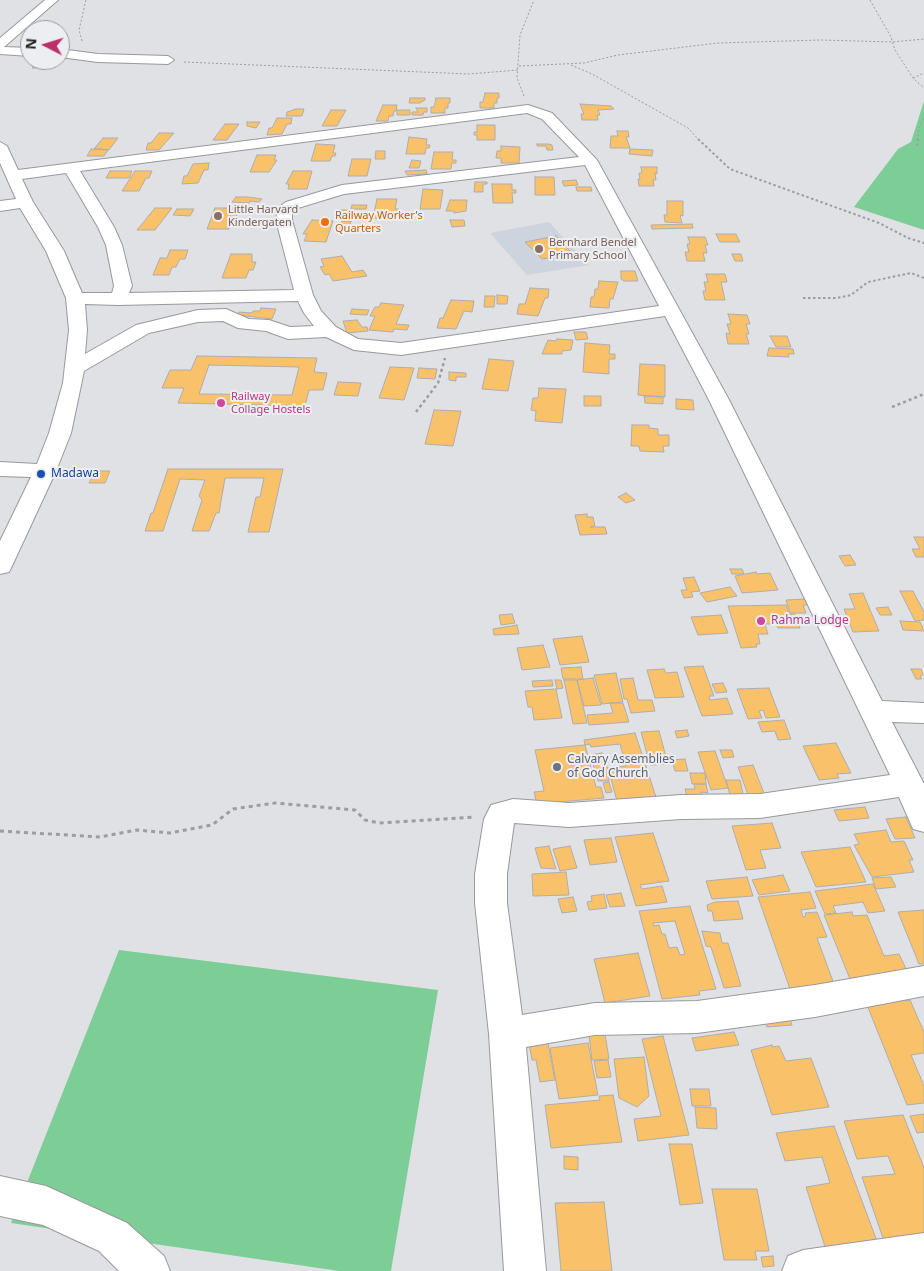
<!DOCTYPE html>
<style>
body{margin:0}
#map{position:relative;width:924px;height:1271px;overflow:hidden;background:#dfe1e4;font-family:"Noto Sans",sans-serif}
canvas{display:block}
.north{position:absolute;left:20px;top:20px;width:50px;height:50px;box-sizing:border-box;background:#eceef1;border:1px solid #9b9c9e;border-radius:50%;rotate:275deg;font-size:14px;font-weight:700;line-height:20px;text-align:center;color:#212122}
.north::after{content:'';display:block;margin:auto;width:18px;height:22px;background:#bc3067;clip-path:polygon(50% 0,100% 100%,50% 72%,0 100%)}
</style>
<div id="map">
<canvas width="924" height="1271"></canvas>
<div class="north">N</div>
</div>
<script>
const c = document.querySelector('canvas').getContext('2d');
c.lineJoin = 'round';
function fillPath(path, color) { c.fillStyle = color; c.fill(path, 'evenodd'); }
const poly = rows => new Path2D(rows.map(r => 'M' + r).join(''));
function stroke(path, color, width, dash) { c.strokeStyle = color; c.lineWidth = width; c.lineCap = dash ? 'butt' : 'round'; c.setLineDash(dash || []); c.stroke(path); }
function write(font, color, halo, rows, align = 'center') {
  c.font = font + ' "Noto Sans",sans-serif'; c.lineWidth = 4; c.setLineDash([]); c.textBaseline = 'middle'; c.strokeStyle = halo; c.fillStyle = color; for (const [text, x, y, turn = 0] of rows) {
    c.save(); c.translate(x, y); c.rotate((+turn || 0) * Math.PI / 180); c.textAlign = isNaN(turn) ? turn : align; if (halo) c.strokeText(text, 0, 0); c.fillText(text, 0, 0); c.restore();
  }
}
const built = poly([
 [549,222,589,265,527,275,490,233]
]);
const green = poly([
 [924,101,924,230,854,207,898,149,911,142],
 [119,950,438,990,391,1271,339,1271,11,1223]
]);
const building = poly([
 [39,60,54,60,46,68,32,68,39,60],
 [485,93,499,93,499,98,497,98,497,103,494,103,494,108,480,108,480,102,483,102,485,93],
 [410,98,425,98,425,100,420,103,409,103,410,98],
 [436,98,450,98,450,103,448,103,448,108,445,108,445,113,431,113,431,107,434,107,436,98],
 [580,104,611,106,614,109,598,110,600,115,597,115,598,120,582,120,581,114,584,114,580,104],
 [383,105,397,105,396,111,394,111,393,116,389,116,388,121,376,121,383,105],
 [416,108,427,108,427,112,424,112,423,115,412,115,412,112,418,112,416,108],
 [296,109,304,109,302,116,286,116,287,112,296,109],
 [331,110,346,110,337,126,322,126,331,110],
 [397,110,410,110,410,115,397,115,397,110],
 [277,118,292,118,291,124,287,124,282,134,267,135,269,128,272,128,277,118],
 [247,122,260,122,256,128,247,126,247,122],
 [225,124,239,124,227,140,213,140,225,124],
 [477,125,495,125,495,140,477,140,477,135,474,135,474,132,477,132,477,125],
 [617,131,628,131,629,137,626,137,630,148,610,148,611,136,618,136,617,131],
 [159,133,174,133,159,150,146,150,148,143,151,143,159,133],
 [409,137,427,139,426,145,430,145,429,148,426,148,425,154,406,154,409,137],
 [103,138,118,138,109,150,94,149,103,138],
 [316,144,335,145,333,153,336,153,335,156,332,156,330,161,311,161,316,144],
 [537,144,548,144,552,145,553,150,547,150,546,146,537,146,537,144],
 [501,146,520,147,519,163,501,163,501,158,496,158,497,151,501,151,501,146],
 [91,149,101,149,108,150,104,156,87,156,91,149],
 [630,149,653,150,652,156,629,154,630,149],
 [376,151,385,151,385,159,375,159,376,151],
 [434,152,453,152,452,160,456,160,456,163,452,163,451,169,431,169,434,152],
 [257,155,276,155,274,160,277,160,269,172,250,172,257,155],
 [352,159,371,159,367,176,348,176,352,159],
 [412,160,421,161,419,168,409,168,412,160],
 [209,163,208,170,204,170,198,183,182,184,184,176,187,176,193,164,209,163],
 [641,167,657,167,657,174,655,173,656,180,653,180,654,186,639,186,638,179,640,179,639,173,642,173,641,167],
 [426,170,427,174,407,175,405,171,426,170],
 [110,171,132,171,129,178,106,178,110,171],
 [135,171,152,171,149,178,146,178,139,191,122,191,135,171],
 [293,171,312,171,307,189,288,189,289,184,286,184,293,171],
 [535,177,554,177,555,195,535,195,535,177],
 [576,180,578,185,564,186,562,181,576,180],
 [475,182,487,182,487,184,483,184,483,192,474,192,475,182],
 [492,184,512,184,512,190,516,190,516,193,512,193,513,203,493,203,492,184],
 [576,187,591,187,592,191,577,191,576,187],
 [423,189,443,190,440,209,420,209,423,189],
 [236,197,248,197,262,199,259,202,250,201,249,203,232,202,236,197],
 [377,199,397,199,395,209,399,209,399,213,395,213,394,219,373,218,377,199],
 [450,200,467,200,466,211,454,213,454,211,446,211,450,200],
 [667,201,683,201,683,216,680,215,682,223,665,222,664,215,667,215,667,201],
 [352,205,367,205,366,209,351,209,352,205],
 [155,208,172,208,155,230,137,230,155,208],
 [215,208,236,208,234,214,237,214,236,218,233,218,229,229,207,229,215,208],
 [177,209,194,209,190,216,173,215,177,209],
 [341,210,352,210,352,221,341,221,341,210],
 [355,213,368,213,367,217,365,220,357,220,355,213],
 [312,220,333,221,326,242,304,241,307,234,303,234,312,220],
 [450,220,464,220,465,226,452,227,450,220],
 [342,221,351,221,349,228,354,228,352,231,339,230,342,221],
 [692,224,693,228,652,229,651,225,692,224],
 [716,234,736,234,740,242,720,242,716,234],
 [556,236,573,254,542,259,525,242,556,236],
 [688,237,705,237,708,245,705,245,707,253,703,253,705,261,687,261,685,252,689,252,687,244,690,244,688,237],
 [170,250,188,250,185,259,180,259,176,267,172,267,169,275,153,275,160,258,167,258,170,250],
 [231,254,252,254,252,262,256,262,253,270,249,270,246,278,222,278,231,254],
 [732,254,741,254,743,261,735,261,732,254],
 [342,256,352,272,363,270,367,276,333,281,329,274,325,275,320,267,324,266,321,259,342,256],
 [621,271,635,271,638,281,624,281,621,279,621,271],
 [706,274,725,274,727,282,721,282,725,300,705,300,703,291,706,291,704,282,708,282,706,274],
 [599,281,618,282,613,299,610,299,609,308,590,307,591,297,594,297,595,289,598,289,599,281],
 [530,288,549,289,548,298,545,298,538,316,517,314,519,304,525,304,530,288],
 [497,295,508,296,507,304,497,304,497,295],
 [485,296,495,296,494,307,484,307,485,296],
 [451,300,474,301,472,312,464,311,456,329,437,328,440,318,443,318,451,300],
 [381,303,404,305,396,324,409,325,407,330,394,329,393,332,369,330,375,316,370,316,375,307,379,307,381,303],
 [261,308,276,309,272,319,238,315,239,312,252,313,253,311,260,311,261,308],
 [352,309,369,310,367,315,350,314,352,309],
 [728,314,747,315,750,324,746,324,749,334,746,334,749,344,728,344,726,333,730,334,727,324,731,324,728,314],
 [357,320,362,327,367,327,368,331,347,333,343,321,357,320],
 [574,332,586,332,588,339,576,340,574,332],
 [770,336,787,336,791,347,776,347,770,336],
 [557,339,573,340,571,350,562,351,562,354,542,354,548,340,556,341,557,339],
 [585,343,610,345,609,354,615,354,615,359,609,359,609,374,583,372,585,343],
 [769,348,793,349,794,354,788,354,789,357,767,356,769,348],
 [197,356,317,358,314,372,327,373,323,390,309,390,305,406,178,403,184,388,162,388,170,370,191,370,197,356],
 [209,365,299,367,292,395,199,394,209,365],
 [489,359,514,361,508,391,482,389,489,359],
 [640,364,665,365,665,397,638,395,640,364],
 [390,367,414,368,404,400,379,398,390,367],
 [419,368,437,369,435,379,417,378,419,368],
 [449,372,466,373,466,377,456,377,456,381,449,380,449,372],
 [338,382,361,383,358,396,334,395,338,382],
 [539,388,566,389,562,423,535,421,536,411,531,410,533,398,538,398,539,388],
 [584,396,601,396,601,406,584,406,584,396],
 [644,396,663,397,663,404,645,403,644,396],
 [676,399,693,400,694,410,676,409,676,399],
 [434,410,461,411,453,446,425,444,434,410],
 [632,425,649,425,649,428,658,429,658,435,669,435,669,446,663,446,664,452,640,451,639,446,631,446,632,425],
 [168,469,283,469,269,532,248,532,256,497,260,497,264,478,225,478,219,513,216,513,209,531,192,531,202,500,199,496,205,480,180,479,163,531,145,531,151,513,153,513,168,469],
 [95,471,110,471,105,483,89,483,95,471],
 [626,493,635,500,626,503,618,497,626,493],
 [587,514,587,517,593,517,595,526,590,527,605,527,607,534,580,535,575,515,587,514],
 [914,537,924,537,924,557,916,557,912,549,920,549,914,537],
 [850,555,856,565,845,566,839,556,850,555],
 [730,569,742,569,744,574,732,574,730,569],
 [756,572,757,574,770,573,778,590,742,593,735,576,756,572],
 [694,577,700,591,691,592,693,597,684,598,681,590,687,590,683,578,694,577],
 [730,587,737,596,707,602,700,593,730,587],
 [900,591,913,591,924,612,924,620,915,621,900,591],
 [863,593,879,631,853,632,844,609,855,609,849,594,863,593],
 [805,599,808,605,803,605,806,613,790,613,786,600,805,599],
 [786,605,789,614,795,614,800,628,778,628,776,624,765,624,768,634,758,634,760,644,756,644,757,647,741,648,728,606,786,605],
 [888,607,892,615,880,615,876,608,888,607],
 [512,614,515,623,501,625,499,615,512,614],
 [721,615,728,633,698,635,691,617,721,615],
 [900,621,920,622,924,631,903,630,900,621],
 [517,625,519,634,494,635,493,629,517,625],
 [582,636,589,662,560,665,553,639,582,636],
 [543,645,550,667,522,670,517,648,543,645],
 [703,666,714,696,709,696,710,700,727,698,733,714,702,716,684,667,703,666],
 [581,667,583,679,563,679,561,668,581,667],
 [664,669,666,673,677,672,684,697,655,698,647,670,664,669],
 [911,669,921,669,923,675,920,676,922,679,916,679,911,669],
 [616,673,623,702,602,704,594,675,616,673],
 [593,678,601,705,584,706,577,680,593,678],
 [633,678,638,700,652,700,655,711,631,713,627,699,624,699,620,679,633,678],
 [552,680,553,686,533,687,532,681,552,680],
 [555,680,561,680,563,688,557,689,555,680],
 [564,680,577,680,587,723,573,724,564,680],
 [723,683,727,692,716,693,712,684,723,683],
 [769,688,780,717,766,718,763,710,759,711,762,718,748,719,737,689,769,688],
 [556,689,562,718,534,720,532,707,528,707,525,691,556,689],
 [610,703,623,703,629,722,589,725,587,715,613,713,610,703],
 [784,720,791,739,778,740,775,731,762,732,758,722,784,720],
 [687,730,689,736,677,738,675,731,687,730],
 [659,731,668,764,650,765,641,732,659,731],
 [635,733,656,797,617,801,608,768,626,766,620,744,591,747,590,744,585,745,584,740,635,733],
 [836,743,851,773,837,774,839,778,819,780,803,746,836,743],
 [585,745,596,787,601,787,604,798,537,804,534,792,544,791,535,750,585,745],
 [720,750,732,750,734,757,723,758,720,750],
 [715,751,728,788,711,790,698,752,715,751],
 [602,753,609,772,596,773,590,755,602,753],
 [685,759,688,771,675,771,672,760,685,759],
 [753,765,764,793,748,795,738,767,753,765],
 [690,773,705,773,706,784,692,784,690,773],
 [596,774,608,774,609,781,598,781,596,774],
 [726,780,740,780,743,794,730,795,726,780],
 [609,782,612,792,606,793,603,783,609,782],
 [694,784,706,784,708,793,701,792,702,798,687,797,685,789,695,789,694,784],
 [865,807,869,818,839,821,834,810,865,807],
 [906,817,915,838,895,839,886,819,906,817],
 [772,823,781,848,760,850,766,868,746,870,732,826,772,823],
 [886,830,891,842,904,841,913,860,909,860,914,872,872,877,854,845,859,844,854,834,886,830],
 [653,833,669,881,640,885,642,889,662,886,667,902,636,906,615,837,653,833],
 [611,838,617,862,590,865,584,840,611,838],
 [549,846,556,869,541,868,535,848,549,846],
 [570,846,577,868,560,871,553,849,570,846],
 [850,847,866,882,816,887,801,852,850,847],
 [566,872,569,895,533,896,532,874,566,872],
 [783,875,790,891,759,895,752,880,783,875],
 [747,877,753,896,712,899,706,881,747,877],
 [891,877,896,887,876,889,872,878,891,877],
 [873,884,885,911,868,913,863,902,833,906,836,913,825,914,815,891,873,884],
 [810,892,816,908,801,910,803,917,806,916,805,913,817,912,827,937,817,938,834,984,790,989,758,897,810,892],
 [621,893,625,906,610,907,606,895,621,893],
 [604,894,607,908,589,910,587,902,592,901,591,896,604,894],
 [573,897,577,911,562,913,558,899,573,897],
 [738,901,743,919,714,921,712,911,708,911,707,905,715,902,738,901],
 [690,906,716,989,699,991,700,995,662,999,639,911,690,906],
 [675,921,685,954,680,955,677,947,669,948,665,934,662,934,659,925,654,926,653,923,675,921],
 [924,910,924,964,919,964,898,912,924,910],
 [852,912,853,916,867,915,884,956,899,954,908,973,850,979,824,915,852,912],
 [702,931,720,933,722,943,728,943,741,986,724,988,711,947,706,946,702,931],
 [638,953,650,996,605,1003,594,959,638,953],
 [904,995,906,1001,910,1000,924,1032,924,1053,911,1055,924,1086,924,1103,907,1105,865,1000,904,995],
 [788,1013,792,1025,767,1027,763,1016,788,1013],
 [734,1032,739,1045,696,1051,692,1038,734,1032],
 [605,1034,609,1059,592,1060,589,1035,605,1034],
 [663,1036,689,1135,638,1141,634,1119,661,1116,642,1039,663,1036],
 [548,1043,555,1080,540,1082,536,1060,532,1060,529,1044,548,1043],
 [588,1043,598,1095,559,1099,550,1048,588,1043],
 [772,1045,772,1047,779,1046,786,1061,811,1058,829,1107,772,1115,751,1050,772,1045],
 [644,1057,649,1096,637,1107,619,1098,614,1059,644,1057],
 [608,1060,611,1077,597,1078,594,1061,608,1060],
 [690,1089,709,1089,711,1106,692,1106,690,1089],
 [613,1095,622,1142,551,1148,545,1105,600,1100,599,1096,613,1095],
 [695,1107,716,1108,717,1129,697,1128,695,1107],
 [924,1114,924,1132,917,1133,910,1116,924,1114],
 [903,1115,924,1168,924,1236,884,1241,862,1177,895,1174,888,1156,857,1159,844,1121,903,1115],
 [834,1126,878,1244,826,1250,806,1187,830,1183,822,1157,785,1161,776,1133,834,1126],
 [669,1144,692,1144,703,1203,680,1205,669,1144],
 [564,1156,578,1157,578,1170,564,1169,564,1156],
 [712,1189,757,1189,769,1251,755,1251,757,1260,724,1260,712,1189],
 [604,1202,612,1271,561,1271,555,1203,604,1202],
 [773,1256,774,1266,763,1267,761,1257,773,1256]
]);
const pathFar3 = poly([
 [870,0,891,37,895,50,913,78,924,88],
 [82,41,79,30,86,0],
 [184,62,469,74,518,70],
 [571,65,592,74,688,128,699,140],
 [519,66,584,63,618,55,718,43,821,40,892,42,924,39],
 [913,78,924,73],
 [524,96,517,78,520,35,534,0],
 [918,140,919,128,924,117]
]);
const pathFar2 = poly([
 [698,139,730,169,879,223,908,238,924,243],
 [917,146,918,139],
 [803,298,837,298,851,295,868,282,911,273,924,278]
]);
const pathFar1 = poly([
 [892,407,924,394],
 [416,412,438,383,445,358]
]);
const path = poly([
 [0,831,100,837,137,830,170,833,212,825,233,809,275,803,355,810,365,820,379,823,474,817]
]);
const minor = poly([
 [45,0,58,0,4,47,30,48,30,56,0,54,0,38,45,0],
 [60,49,98,54,168,56,174,60,168,64,98,62,60,57,60,49],
 [528,105,552,113,597,160,728,398,882,701,924,703,924,723,892,722,924,784,924,832,913,829,899,797,760,818,681,819,569,827,514,823,507,874,507,903,522,1015,595,1003,697,1001,815,985,924,966,924,996,815,1017,697,1033,595,1035,526,1047,546,1271,504,1271,489,1034,475,903,475,874,484,819,491,805,513,799,569,803,681,795,760,794,890,775,708,398,665,316,401,355,354,350,326,337,288,339,266,331,238,328,223,321,198,322,149,333,84,371,71,433,56,471,12,566,9,572,0,574,0,541,31,477,0,476,0,462,37,464,49,433,63,383,69,330,66,298,46,251,20,208,0,211,0,201,16,199,0,163,0,142,7,146,18,170,528,105],
 [527,113,542,119,579,157,342,185,286,202,278,208,276,220,294,290,129,293,132,286,122,245,114,227,80,171,527,113],
 [585,165,659,306,401,343,358,339,336,327,321,311,313,295,292,220,292,213,298,208,344,194,585,165],
 [66,173,98,227,106,245,114,286,112,293,82,293,64,251,33,202,22,179,66,173],
 [298,301,304,313,314,326,290,327,269,320,249,319,226,309,198,310,136,325,85,354,87,330,85,304,118,305,298,301],
 [0,1176,46,1186,127,1223,164,1256,170,1271,119,1271,99,1251,43,1225,0,1216,0,1176],
 [924,1233,924,1271,782,1271,788,1256,803,1250,924,1233]
]);
const markers = [
 [218,216,5,"#8d6e63"],
 [325,222,5,"#e8710a"],
 [539,249,5,"#8d6e63"],
 [221,403,5,"#d1479c"],
 [41,474,5,"#1a4fb4"],
 [761,621,5,"#d1479c"],
 [557,767,5,"#6b7280"]
];
const farEducationnames = [
 ["Little Harvard",228,210],
 ["Kindergaten",228,223],
 ["Bernhard Bendel",549,243],
 ["Primary School",549,256]
];
const farFoodnames = [
 ["Railway Worker's",335,216],
 ["Quarters",335,229]
];
const farHotelnames = [
 ["Railway",231,397],
 ["Collage Hostels",231,410]
];
const transitNames = [
 ["Madawa",51,474]
];
const hotelNames = [
 ["Rahma Lodge",771,621]
];
const worshipNames = [
 ["Calvary Assemblies",567,760],
 ["of God Church",567,774]
];
fillPath(built, '#ced4dd');
fillPath(green, '#7dce96');
fillPath(building, '#fac16b');
stroke(building, '#afadaa', 1);
stroke(minor, '#98999c', 2);
stroke(pathFar3, '#9c9d9f', 1, [2, 2]);
stroke(pathFar2, '#9c9d9f', 2, [2.5, 2.5]);
stroke(pathFar1, '#9c9d9f', 2.5, [3, 3]);
stroke(path, '#9c9d9f', 3, [4, 4]);
fillPath(minor, '#fff');
for (const [x, y, r, color] of markers) { const dot = new Path2D(); dot.arc(x, y, r, 0, 2 * Math.PI); c.fillStyle = color; c.fill(dot); stroke(dot, '#eceef1', 2); }
write('11px', '#785e54', '#eceef1', farEducationnames, 'left');
write('11px', '#c56008', '#eceef1', farFoodnames, 'left');
write('11px', '#b23c85', '#eceef1', farHotelnames, 'left');
write('12px', '#164399', '#eceef1', transitNames, 'left');
write('12px', '#b23c85', '#eceef1', hotelNames, 'left');
write('12px', '#5b616d', '#eceef1', worshipNames, 'left');
</script>
